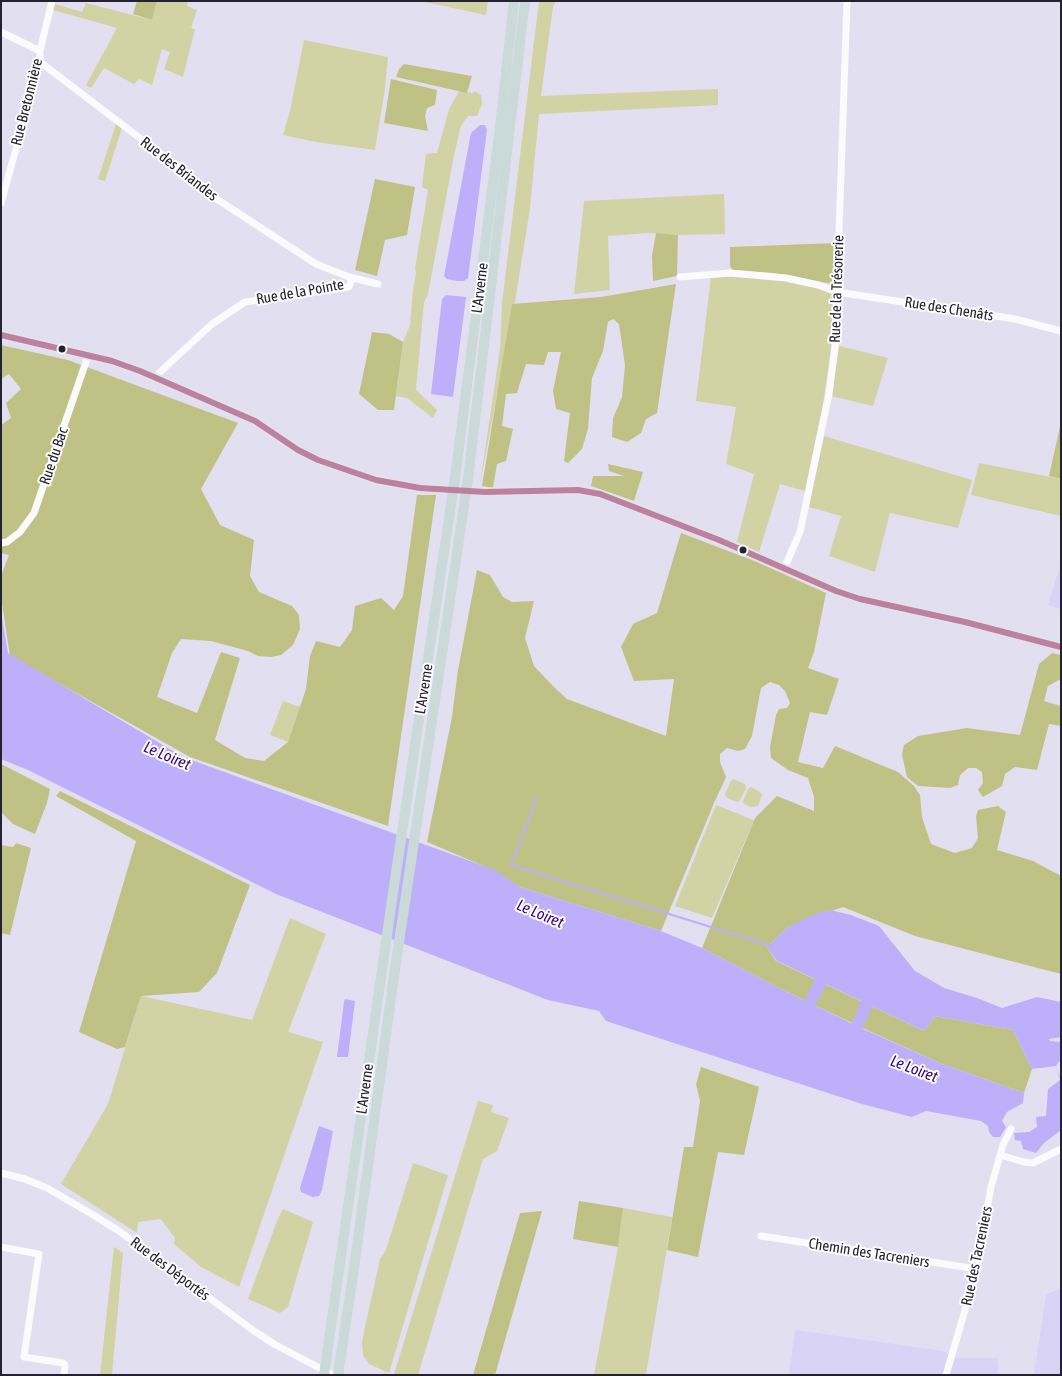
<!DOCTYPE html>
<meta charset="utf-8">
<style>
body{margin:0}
#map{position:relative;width:1062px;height:1376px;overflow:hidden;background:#e2dff1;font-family:"Asap Condensed",sans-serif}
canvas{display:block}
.frame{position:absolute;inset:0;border:2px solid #242231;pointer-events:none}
</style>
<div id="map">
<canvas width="1062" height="1376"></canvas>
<div class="frame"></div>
</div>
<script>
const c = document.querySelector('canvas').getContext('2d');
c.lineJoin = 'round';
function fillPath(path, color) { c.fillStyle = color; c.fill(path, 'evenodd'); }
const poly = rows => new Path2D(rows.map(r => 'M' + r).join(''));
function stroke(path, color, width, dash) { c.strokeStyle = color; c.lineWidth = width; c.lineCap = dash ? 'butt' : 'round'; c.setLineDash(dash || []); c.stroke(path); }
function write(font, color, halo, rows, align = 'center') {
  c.font = font + ' "Asap Condensed",sans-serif'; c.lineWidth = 4; c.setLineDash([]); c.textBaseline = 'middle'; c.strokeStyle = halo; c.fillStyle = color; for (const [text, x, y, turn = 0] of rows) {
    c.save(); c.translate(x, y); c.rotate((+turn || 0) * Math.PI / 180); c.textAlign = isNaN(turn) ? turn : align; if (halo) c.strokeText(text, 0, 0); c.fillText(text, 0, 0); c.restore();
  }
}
const built = poly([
 [1061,563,1061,609,1048,605],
 [1061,1288,1061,1375,1034,1375,1046,1295],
 [795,1330,943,1351,954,1358,997,1358,999,1375,789,1375]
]);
const green = poly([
 [157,1,188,1,187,6,197,10,191,28,195,29,183,77,164,69,170,52,162,49,152,85,139,79,134,84,104,68,91,88,86,85,117,28,53,10,55,4,82,12,86,3,152,20],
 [420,1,488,1,486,15],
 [539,1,556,1,553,7,541,96,718,89,718,105,539,114,530,208,515,302,480,484,500,349,502,303],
 [304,40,388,57,385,88,375,150,316,142,283,135,290,111],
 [459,91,472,93,475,91,481,95,482,104,477,116,468,116,461,126,454,155,428,294,424,302,416,390,437,410,433,418,407,398,396,396,403,342,410,325,413,290,416,273,415,268,428,190,422,187,426,154,437,153,449,109],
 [116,124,122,128,105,181,98,179],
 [724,194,725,234,678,235,649,233,608,236,610,290,574,294,584,201],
 [725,275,777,279,823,288,830,292,833,297,831,349,823,404,805,491,780,484,759,552,737,542,754,474,726,464,736,407,696,401,711,277],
 [839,346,888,358,873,406,831,396],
 [824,436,972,480,958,528,890,513,875,572,829,556,841,516,809,507],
 [979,463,1061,479,1061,516,971,495],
 [283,701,300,707,288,742,270,735],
 [734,779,745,784,746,788,740,800,737,802,727,798,725,794,731,781],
 [751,787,760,792,762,795,758,806,751,807,744,804,743,801,748,789],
 [716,805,754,820,712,918,675,906],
 [290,918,326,934,288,1032,323,1042,239,1287,201,1267,174,1244,175,1238,161,1219,138,1222,137,1233,61,1184,108,1104,141,996,252,1020],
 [478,1101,493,1105,491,1112,509,1118,497,1151,483,1159,418,1375,396,1375,394,1374],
 [413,1163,448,1175,389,1373,369,1364,363,1355,362,1341,380,1259,386,1250],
 [623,1208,672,1217,646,1375,594,1375,618,1247],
 [283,1209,313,1222,288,1307,280,1313,248,1299,277,1221],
 [114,1247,123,1253,112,1375,100,1375]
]);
const forest = poly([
 [137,1,157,1,152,20,133,14],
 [404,64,472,76,467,93,396,77,399,69],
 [391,79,437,90,435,105,427,108,425,116,428,131,384,123],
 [375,179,415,187,407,235,385,240,377,276,355,270],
 [656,233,678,235,677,276,653,281,652,256],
 [836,243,833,284,773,273,733,270,730,266,730,247],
 [676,284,657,413,646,419,641,433,627,442,612,437,613,418,622,397,625,365,619,324,613,319,608,322,603,351,592,378,588,429,582,449,568,463,564,461,570,413,556,409,553,391,561,352,548,352,544,365,526,364,517,393,506,394,502,426,513,429,506,461,497,464,493,488,482,486,512,304,601,297],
 [372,332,389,334,403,342,394,410,378,410,359,394],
 [1,345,68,360,238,423,201,489,220,525,254,540,250,576,259,592,292,606,299,615,300,629,293,645,281,655,271,657,258,656,248,651,211,641,181,639,172,653,157,697,197,713,221,652,240,658,215,740,245,758,264,761,288,742,306,689,310,656,316,641,340,647,352,630,355,606,381,598,394,610,403,596,417,495,436,495,388,826,190,757,10,656,1,597,1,576,9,555,1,553,1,425,11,418,6,403,21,389,9,374,1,379],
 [1061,422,1061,479,1049,476],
 [608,464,643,472,634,501,591,486,593,476,624,476,609,471],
 [681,533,757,562,826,593,814,652,808,668,839,679,827,715,810,712,798,762,823,768,835,746,898,772,914,786,920,795,922,817,931,844,955,853,972,848,978,838,976,816,978,810,998,806,1006,812,997,850,1033,861,1061,876,1061,974,915,936,843,907,788,927,767,947,776,961,924,1031,935,1016,1013,1030,1032,1069,1024,1093,942,1064,858,1026,777,987,702,948,755,818,777,796,814,811,814,797,808,778,788,770,771,758,770,747,776,715,779,709,787,708,790,703,785,691,779,685,770,682,761,688,752,736,745,749,738,751,727,748,720,754,720,762,726,777,714,803,661,931,520,887,493,870,427,842,452,717,458,670,477,570,490,575,503,597,512,602,534,601,525,638,534,666,555,688,567,699,666,736,674,679,634,681,621,647,633,624,657,613],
 [1052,653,1061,655,1061,679,1048,686,1044,701,1061,706,1061,726,1049,724,1037,770,1015,767,1005,774,1002,786,983,797,978,790,983,783,982,772,976,768,968,768,960,775,958,785,950,788,918,786,907,777,902,755,904,745,918,736,967,728,1020,735,1039,664],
 [1,764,50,789,47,803,35,834,13,824,1,812],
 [60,791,250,885,217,973,199,992,141,996,125,1047,117,1049,79,1032,136,841,56,796],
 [16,843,31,848,10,935,1,933,1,845,13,847],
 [701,1067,759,1087,744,1155,718,1152,698,1257,667,1250,684,1147,693,1147,700,1101,696,1084],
 [579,1201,623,1208,618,1247,573,1239],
 [542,1211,495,1375,473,1375,520,1213]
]);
const water = poly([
 [480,125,485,125,487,130,468,278,464,281,457,281,447,279,444,276,471,133],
 [446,295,466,297,453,397,431,394,442,299],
 [1,612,8,653,183,757,495,870,520,887,661,931,702,948,777,987,861,1028,942,1064,1024,1093,1023,1103,1007,1112,1002,1121,1006,1127,1000,1137,993,1137,989,1132,988,1126,981,1121,926,1111,912,1117,862,1104,606,1021,599,1011,548,1000,276,894,28,770,1,759],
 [830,910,851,915,879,926,915,971,944,988,977,998,1002,1008,1037,997,1061,1002,1061,1037,1049,1039,1050,1041,1061,1042,1061,1059,1056,1066,1061,1080,1061,1130,1044,1143,1036,1153,1023,1149,1021,1141,1015,1140,1014,1133,1029,1132,1037,1127,1036,1117,1046,1116,1048,1089,1060,1080,1056,1066,1032,1069,1013,1030,935,1016,924,1031,777,961,767,947,788,927,817,913],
 [345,999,355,1001,348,1057,337,1057,344,1002],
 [319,1126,333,1131,322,1190,319,1196,313,1197,301,1192,300,1188]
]);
const stream = poly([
 [537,797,511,865,769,945]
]);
const river = poly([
 [803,1017,825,973,831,975],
 [851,1040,873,990]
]);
const minor = poly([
 [1,32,40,51],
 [40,62,166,158,200,188,316,264,349,277,378,284],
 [1,203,40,62,40,51,52,1],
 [680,277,730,273,786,278,818,285,837,292,1015,319,1061,331],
 [157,378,159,373,212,324,245,302,349,287,352,278],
 [1,543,7,542,20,532,34,513,88,356],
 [784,569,800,532,829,394,835,347,847,1],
 [1000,1155,1024,1162,1033,1163,1061,1149],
 [1,1173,25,1179,47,1188,90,1213,119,1231,254,1331,274,1344,333,1375],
 [761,1236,977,1269],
 [1,1247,39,1254,24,1357,63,1363,65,1365,64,1375],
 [946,1375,977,1269,991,1187,1003,1145,1011,1129]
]);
const major = poly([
 [1,335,112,361,140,371,255,421,298,450,318,460,376,480,420,488,485,492,578,490,600,494,642,509,719,540,836,591,860,599,965,622,1061,647]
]);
const highway = poly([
 [324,1375,394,886,455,478,499,136,514,1],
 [338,1375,353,1275,395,969,468,479,525,1]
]);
const bus1 = poly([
 [1,335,112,361,140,371,255,421,298,450,318,460,376,480,420,488,485,492,578,490,600,494,719,540,836,591,860,599,965,622,1061,647]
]);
const markers = [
 [62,349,4.5,"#242231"],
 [743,550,4.5,"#242231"]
];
const streetNames = [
 ["Rue Bretonnière",27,102,-76],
 ["Rue des Briandes",179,169,38],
 ["L'Arverne",480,288,-83],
 ["Rue de la Trésorerie",837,289,-88],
 ["Rue de la Pointe",300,292,-10],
 ["Rue des Chenâts",949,309,9],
 ["Rue du Bac",54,456,-71],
 ["L'Arverne",424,689,-81],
 ["L'Arverne",365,1089,-82],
 ["Chemin des Tacreniers",869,1253,9],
 ["Rue des Tacreniers",977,1256,-78],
 ["Rue des Déportés",170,1269,37]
];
const waterNames = [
 ["Le Loiret",167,756,23],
 ["Le Loiret",540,914,23],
 ["Le Loiret",914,1069,21]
];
fillPath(built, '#d9d3f6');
fillPath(green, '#d2d3a4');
fillPath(forest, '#c0c285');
fillPath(water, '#beaffb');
stroke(stream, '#beaffb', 2);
stroke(river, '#beaffb', 12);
stroke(minor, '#fbfafd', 7);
stroke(major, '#dee7e7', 9);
stroke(highway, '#cadad8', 10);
stroke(bus1, '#bf7fa0', 6);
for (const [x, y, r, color] of markers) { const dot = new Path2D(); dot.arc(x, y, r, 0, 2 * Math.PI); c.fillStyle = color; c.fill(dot); stroke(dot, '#fdfdfd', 2); }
write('15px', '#242231', '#fdfdfd', streetNames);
write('italic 16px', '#38017d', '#fdfdfd', waterNames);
</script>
